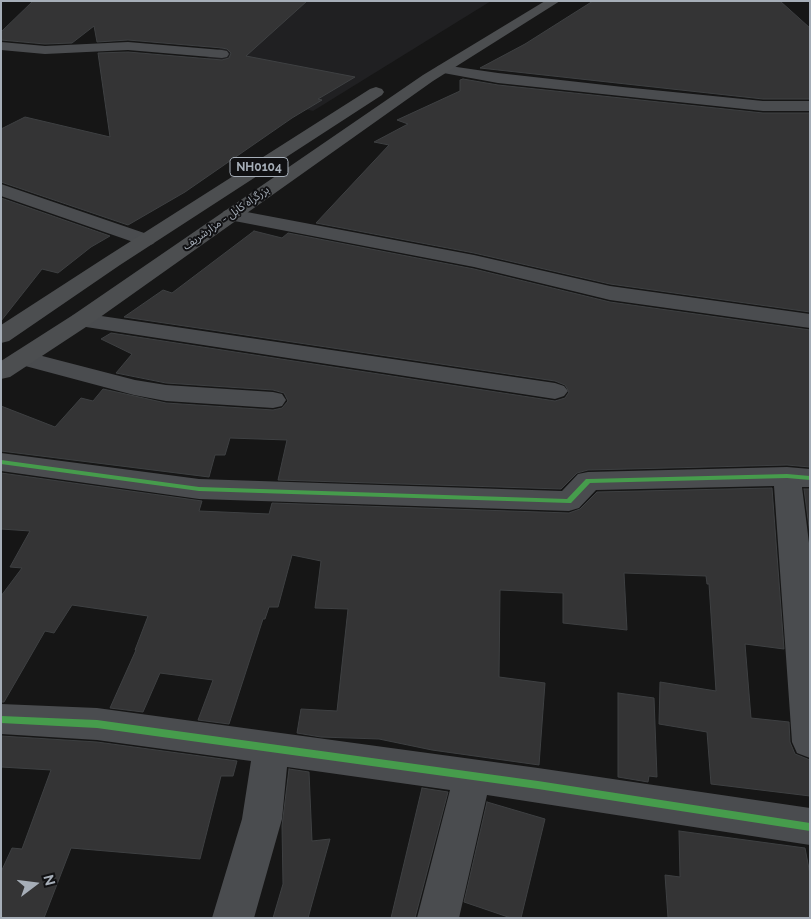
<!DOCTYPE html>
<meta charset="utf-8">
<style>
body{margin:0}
#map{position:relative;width:811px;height:919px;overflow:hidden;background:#161616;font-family:Raleway,sans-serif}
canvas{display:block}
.frame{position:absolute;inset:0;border:2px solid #a6aeb8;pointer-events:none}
.north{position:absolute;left:10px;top:859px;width:50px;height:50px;-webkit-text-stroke:4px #101012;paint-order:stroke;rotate:75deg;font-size:14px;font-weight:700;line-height:20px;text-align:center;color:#a6aeb8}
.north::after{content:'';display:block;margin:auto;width:18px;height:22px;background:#a6aeb8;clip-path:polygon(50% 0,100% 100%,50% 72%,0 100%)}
</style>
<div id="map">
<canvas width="811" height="919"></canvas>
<div class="frame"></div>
<div class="north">N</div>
</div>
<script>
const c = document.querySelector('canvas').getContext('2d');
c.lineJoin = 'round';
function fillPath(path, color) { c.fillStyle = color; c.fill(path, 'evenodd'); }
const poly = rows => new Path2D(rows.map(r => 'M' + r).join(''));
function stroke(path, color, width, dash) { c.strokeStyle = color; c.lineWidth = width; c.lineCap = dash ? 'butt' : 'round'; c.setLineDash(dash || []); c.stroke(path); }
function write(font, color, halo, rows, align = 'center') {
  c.font = font + ' Raleway,"Noto Sans Arabic",sans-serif'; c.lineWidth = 4; c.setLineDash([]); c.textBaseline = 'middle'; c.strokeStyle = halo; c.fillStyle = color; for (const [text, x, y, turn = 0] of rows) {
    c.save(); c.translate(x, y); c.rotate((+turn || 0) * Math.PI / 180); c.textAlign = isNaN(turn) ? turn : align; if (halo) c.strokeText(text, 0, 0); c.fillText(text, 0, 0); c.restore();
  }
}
const built = poly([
 [284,1,491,1,313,111,248,94,188,72]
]);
const building = poly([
 [33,1,307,1,246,56,355,77,318,99,322,100,292,118,185,192,128,225,1,182,1,129,25,117,110,137,98,53,128,52,222,60,229,58,231,53,227,49,222,48,128,40,97,42,94,26,72,43,45,44,1,40,1,32,33,1],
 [593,1,780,1,810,28,810,99,763,99,480,68,525,44,593,1],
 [463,79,498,85,763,113,810,113,810,312,610,284,474,253,316,223,389,145,374,142,408,124,397,120,460,91,460,80,463,79],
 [1,198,110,236,91,247,58,273,42,269,1,321,1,198],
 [254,231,282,238,288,233,474,269,610,302,810,330,810,467,787,465,588,470,577,473,561,489,278,480,287,440,230,438,225,455,215,455,209,477,1,451,1,406,55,427,81,398,93,401,103,389,166,403,273,410,282,408,288,401,284,393,273,390,166,383,116,373,132,354,101,339,111,333,555,401,565,398,569,392,565,385,555,381,124,317,163,290,172,293,254,231],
 [1,473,202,501,199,511,269,514,272,503,569,513,580,509,597,492,772,488,784,649,745,644,751,718,789,722,790,742,795,754,810,760,810,796,711,784,707,732,659,724,660,682,716,691,709,584,707,584,706,576,624,573,627,630,563,623,563,593,500,590,499,677,545,683,539,765,432,750,379,739,321,737,297,733,301,709,337,711,348,609,315,608,321,561,292,555,278,607,269,607,265,619,263,619,229,724,198,720,213,680,160,673,143,712,110,708,136,650,135,650,148,616,72,605,54,633,45,631,4,702,1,702,1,596,22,568,10,567,30,531,1,529,1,473],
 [804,489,810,489,810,534,804,489],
 [618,693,654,698,657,777,649,776,648,782,618,777,618,693],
 [1,736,97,742,237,761,233,776,221,776,200,859,71,848,44,918,1,918,1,872,12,848,22,849,51,770,1,767,1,736],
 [289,769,309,772,312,841,330,839,308,918,273,918,283,884,282,826,289,769],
 [422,788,448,792,415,918,391,918,422,788],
 [487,802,545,819,521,918,511,918,464,902,487,802],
 [679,831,805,848,810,874,810,918,668,918,665,875,680,877,679,831]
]);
const street = poly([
 [1,42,45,46,128,42,222,50,227,51,229,54,227,57,222,58,128,50,45,54,1,50,1,42],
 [443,65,498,73,623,87,763,101,810,101,810,111,763,111,498,83,438,72,436,69,438,66,443,65],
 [1,184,153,236,156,240,153,244,146,246,139,244,1,196,1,184],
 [231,209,474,255,610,286,810,314,810,328,610,300,474,267,224,219,221,215,224,211,231,209],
 [81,313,555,383,564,386,568,391,564,396,555,399,73,325,70,320,73,315,81,313],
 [23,351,135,380,166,385,273,392,282,394,286,400,282,406,273,408,166,401,134,395,14,363,11,358,14,353,23,351],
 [1,453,199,479,562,491,578,474,588,472,787,467,810,469,810,487,802,487,810,551,810,758,797,753,792,742,774,486,596,490,579,508,569,511,199,499,1,471,1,453],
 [1,704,97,708,538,768,810,808,810,845,487,795,459,918,417,918,450,790,287,767,282,819,254,918,212,918,242,819,251,761,97,740,1,734,1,704]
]);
const highway = poly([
 [545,1,560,1,433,81,89,325,10,377,1,379,1,361,73,315,423,75,545,1],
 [376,87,382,89,384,92,382,95,120,265,9,341,1,343,1,325,106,257,370,89,376,87]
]);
const cycleway = poly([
 [1,460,199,487,567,499,586,479,588,479,787,474,810,476,810,480,787,478,590,483,571,503,569,503,199,491,1,464,1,460],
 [1,716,97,720,538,781,810,823,810,831,538,789,97,728,1,723,1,716]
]);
const farStreetnames = [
 ["بزرگراه کابل - مزارشریف",226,218,-35]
];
const shields = [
 [259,167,58]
];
const shieldNames = [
 ["NH0104",259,167]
];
fillPath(built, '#202022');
fillPath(building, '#343435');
stroke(building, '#3e4042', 1);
fillPath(street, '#4a4c4f');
fillPath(highway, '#4c4e50');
fillPath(cycleway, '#469c4c');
write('11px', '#a6aeb8', '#101012', farStreetnames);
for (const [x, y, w] of shields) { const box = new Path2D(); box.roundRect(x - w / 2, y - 9.5, w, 19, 4); c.fillStyle = '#101012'; c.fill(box); stroke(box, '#a6aeb8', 1); }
write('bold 12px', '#a6aeb8', null, shieldNames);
</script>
